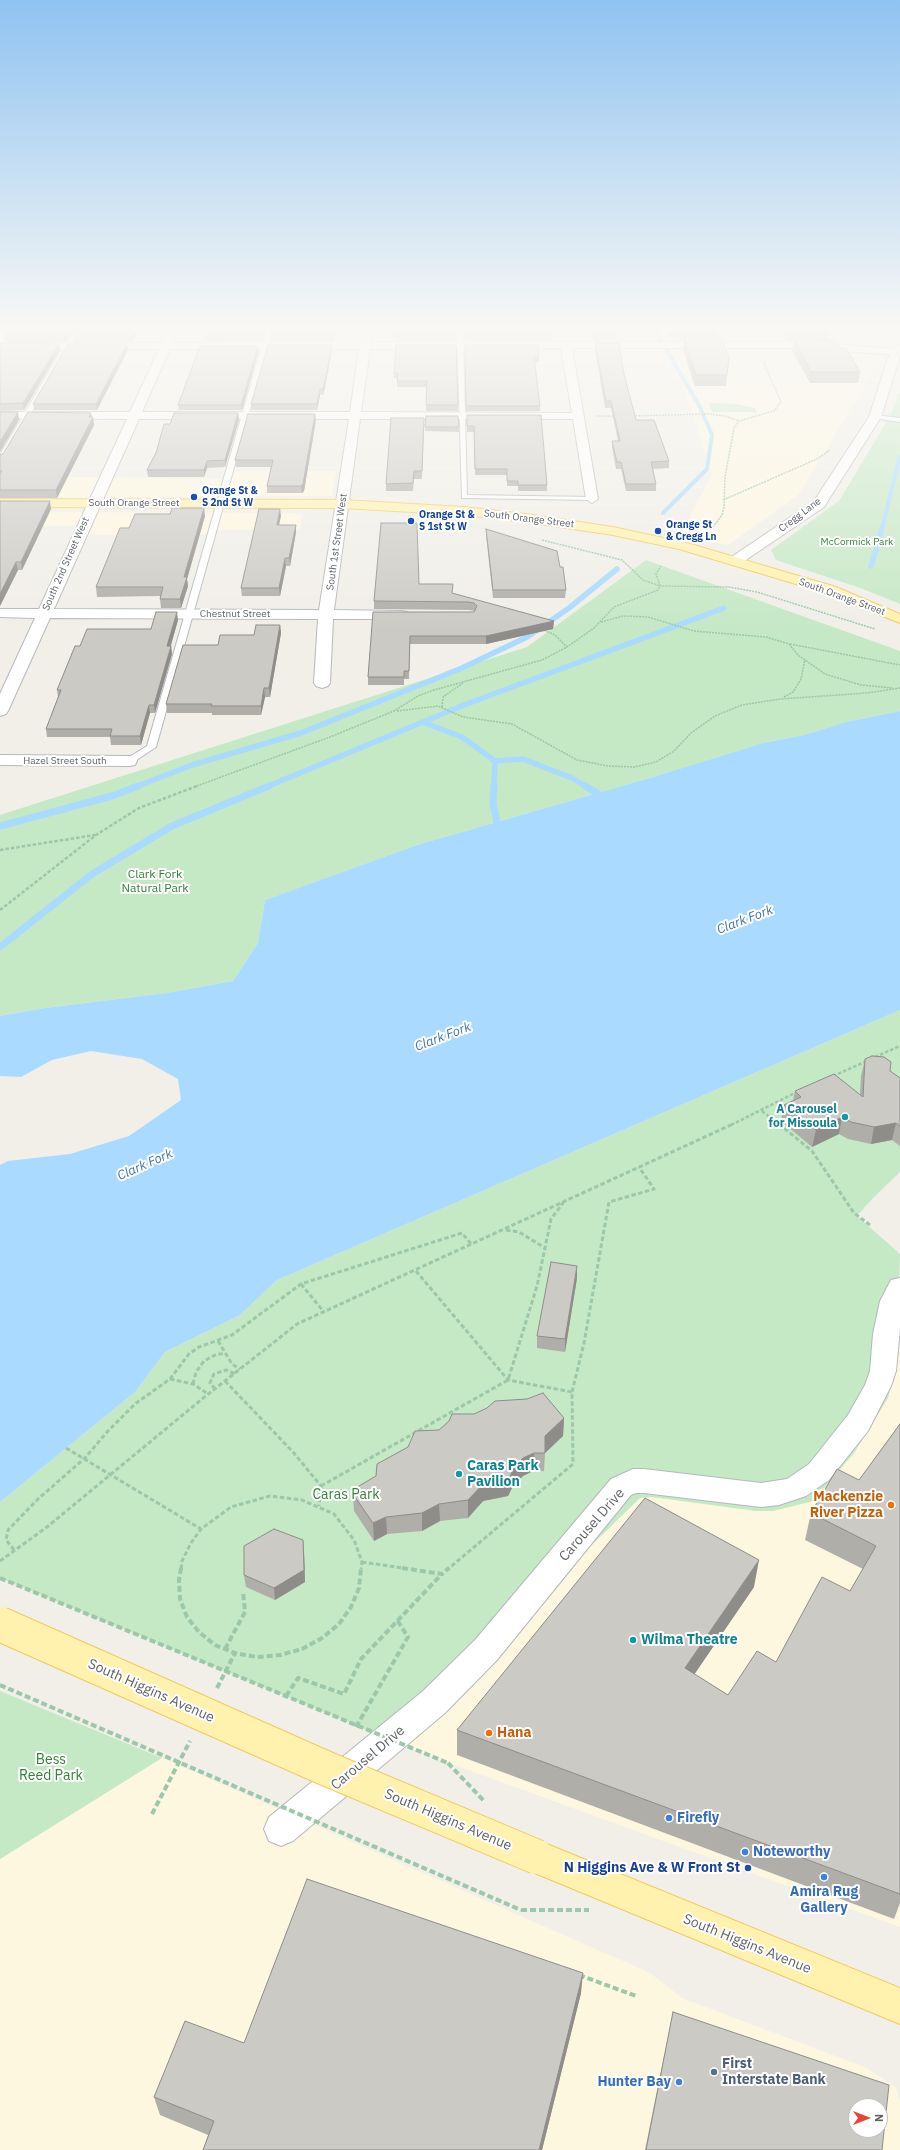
<!DOCTYPE html>
<style>
body{margin:0}
#map{position:relative;width:900px;height:2150px;overflow:hidden;background:#f1efe8;font-family:"IBM Plex Sans",sans-serif}
canvas{display:block}
.north{position:absolute;left:848px;top:2098px;width:40px;height:40px;box-sizing:border-box;background:#fff;border:1px solid #bfc1c3;border-radius:50%;rotate:90deg;font-size:11px;font-weight:700;line-height:16px;text-align:center;color:#5f6368}
.north::after{content:'';display:block;margin:auto;width:14px;height:18px;background:#ea4335;clip-path:polygon(50% 0,100% 100%,50% 72%,0 100%)}
</style>
<div id="map">
<canvas width="900" height="2150"></canvas>
<div class="north">N</div>
</div>
<script>
const c = document.querySelector('canvas').getContext('2d');
c.lineJoin = 'round';
function fillPath(path, color) { c.fillStyle = color; c.fill(path, 'evenodd'); }
const poly = rows => new Path2D(rows.map(r => 'M' + r).join(''));
function stroke(path, color, width, dash) { c.strokeStyle = color; c.lineWidth = width; c.lineCap = dash ? 'butt' : 'round'; c.setLineDash(dash || []); c.stroke(path); }
function write(font, color, halo, rows, align = 'center') {
  c.font = font + ' "IBM Plex Sans",sans-serif'; c.lineWidth = 4; c.setLineDash([]); c.textBaseline = 'middle'; c.strokeStyle = halo; c.fillStyle = color; for (const [text, x, y, turn = 0] of rows) {
    c.save(); c.translate(x, y); c.rotate((+turn || 0) * Math.PI / 180); c.textAlign = isNaN(turn) ? turn : align; if (halo) c.strokeText(text, 0, 0); c.fillText(text, 0, 0); c.restore();
  }
}
const commercial = poly([
 [541,331,858,331,895,336,799,494,728,545,679,537,712,475,690,406,668,351,543,350],
 [230,471,336,471,332,496,0,498,0,476,228,479],
 [0,512,291,513,302,514,300,529,213,530,212,534,79,535,83,526,0,526],
 [900,1348,900,1927,452,1764,391,1740,640,1498,652,1497,756,1511,773,1511,813,1501,854,1453,888,1398],
 [162,1758,650,1973,682,1998,867,2068,896,2088,900,2101,900,2150,0,2150,0,1859],
 [856,2106,880,2106,880,2130,856,2130]
]);
const green = poly([
 [900,392,900,604,863,589,776,560,771,550,839,501,890,416],
 [709,403,736,404,755,408,757,412,712,412],
 [646,560,900,651,900,711,846,722,804,735,763,743,653,777,417,845,265,900,258,943,233,981,167,993,45,1008,0,1016,0,815,527,647],
 [900,1010,900,1172,872,1199,857,1216,900,1254,896,1367,888,1398,854,1453,813,1501,773,1511,756,1511,652,1497,640,1498,391,1740,0,1578,0,1502,135,1392,165,1352,240,1315,277,1280],
 [0,1691,162,1758,0,1859]
]);
const water = poly([
 [900,711,900,1010,277,1280,240,1315,165,1352,135,1392,0,1502,0,1165,8,1161,70,1154,129,1136,181,1100,178,1079,142,1059,91,1051,52,1060,21,1077,0,1076,0,1016,45,1008,167,993,233,981,258,943,265,900,417,845,653,777,763,743,804,735,846,722]
]);
const streamFar2 = poly([
 [656,331,660,341],
 [663,513,707,469,712,435,700,407,667,351],
 [882,529,900,456]
]);
const streamFar1 = poly([
 [871,566,882,528],
 [422,722,462,737,495,761,494,787],
 [495,761,523,759,572,778,587,787],
 [135,787,192,765,301,733,462,668,527,637,569,608,617,569],
 [266,787,464,705,724,608]
]);
const stream = poly([
 [494,786,493,804,497,822],
 [585,786,597,793],
 [0,826,112,796,138,786],
 [0,947,92,874,172,826,269,786]
]);
const pathFar3 = poly([
 [596,416,615,416],
 [632,416,710,414,725,416,739,421],
 [723,500,817,459,830,450],
 [713,527,722,515,724,507,725,477,734,428,739,421,774,411,781,402,763,361],
 [542,540,622,560,643,580,660,586,729,587,757,592,875,629],
 [601,622,623,616,648,617,694,631,766,637,789,644,798,655,825,674,861,685,893,688],
 [542,629,555,635,567,647],
 [790,644,900,665],
 [784,697,793,692,801,679,805,659],
 [442,707,443,697,463,683],
 [397,711,438,706,463,717,512,724,577,760,608,766,634,767,656,762,674,751,691,733,715,716,742,705,780,699,867,693,900,688],
 [194,787,330,737,394,711,418,696,434,690,542,660,567,647,594,628,614,607,658,590,660,586,656,574,661,566]
]);
const pathFar2 = poly([
 [0,850,95,835],
 [0,910,96,835,139,808,197,786],
 [875,1057,900,1046],
 [833,1076,867,1061],
 [762,1111,780,1125],
 [731,1125,797,1092]
]);
const pathFar1 = poly([
 [779,1124,812,1151,854,1213,870,1225],
 [506,1230,519,1232,545,1248],
 [416,1271,508,1380,572,1392,573,1464,448,1569],
 [301,1284,324,1312],
 [218,1341,232,1364,240,1369],
 [170,1379,193,1384,208,1394],
 [225,1381,293,1452,321,1486,319,1506],
 [193,1384,196,1372,204,1361,217,1354,226,1354],
 [215,1389,210,1383,214,1374,226,1370,235,1374],
 [572,1392,584,1343,609,1202,654,1189,639,1167],
 [66,1448,201,1529],
 [321,1486,508,1380,537,1286,551,1219,563,1203],
 [14,1550,6,1540,8,1530,38,1499,85,1458,107,1432,135,1404,170,1379,189,1354,199,1347,232,1335,301,1284,462,1233,472,1245],
 [0,1561,47,1527,202,1399,297,1324,733,1124],
 [362,1562,409,1569],
 [181,1569,182,1561,191,1543,201,1529,231,1507,270,1496,302,1500,334,1514,354,1540,362,1562,361,1569]
]);
const path = poly([
 [181,1568,179,1580,180,1599,187,1617,199,1632,215,1645,235,1653,257,1657,280,1655,302,1649,322,1638,339,1624,351,1607,359,1588,361,1568],
 [402,1568,442,1574,449,1568],
 [225,1649,245,1612,243,1592],
 [217,1688,235,1653],
 [286,1696,298,1678,344,1694,361,1659,442,1574],
 [356,1727,408,1637,397,1620],
 [448,1763,484,1801],
 [152,1814,190,1741],
 [521,1910,589,1910],
 [579,1975,636,1996]
]);
const lane = poly([
 [73,331,79,331,3,461,0,463,0,455,73,331],
 [266,331,272,331,156,747,132,763,126,763,126,759,147,746,266,331],
 [457,331,463,331,467,495,592,497,594,498,594,500,462,498,457,331],
 [875,415,900,418,900,422,873,418,872,417,875,415]
]);
const street = poly([
 [362,331,372,331,371,342,802,342,896,349,900,350,900,354,896,355,802,348,572,348,598,499,592,503,586,499,573,419,360,419,334,610,402,611,407,612,409,615,407,618,402,619,333,619,330,683,328,686,322,688,316,686,314,683,318,619,50,618,8,711,6,714,0,716,0,694,35,618,0,617,0,609,39,609,127,419,0,418,0,412,130,412,159,349,0,349,0,343,162,343,167,333,171,332,176,335,173,343,360,342,362,331],
 [561,348,572,413,361,412,370,349,561,348],
 [170,349,359,349,350,412,142,412,170,349],
 [139,419,349,419,319,610,54,609,139,419],
 [0,755,129,756,135,757,137,761,135,765,129,766,0,765,0,755],
 [900,1278,900,1329,896,1371,891,1386,868,1431,829,1480,806,1496,779,1505,761,1507,644,1493,636,1493,631,1495,497,1660,445,1713,293,1841,281,1846,269,1841,264,1829,269,1817,423,1691,475,1640,611,1479,633,1469,644,1469,761,1483,787,1479,809,1464,848,1415,865,1385,870,1371,873,1334,880,1301,891,1280,900,1278]
]);
const secondary = poly([
 [900,345,900,356,881,417,824,507,740,564,730,564,728,561,730,558,814,501,869,417,888,358,896,346,900,345]
]);
const primary = poly([
 [0,499,343,500,464,507,526,514,613,527,687,543,836,587,900,614,900,623,826,593,679,549,613,535,526,522,464,515,343,508,0,507,0,499],
 [537,1840,900,1988,900,2024,525,1869,520,1857,525,1845,537,1840]
]);
const pathBridge = poly([
 [0,1578,448,1763],
 [0,1685,521,1910]
]);
const primaryBridge = poly([
 [0,1624,325,1768,537,1857]
]);
const wall = poly([
 [72,331,65,342,5,342,4,337],
 [77,331,138,331,133,342,75,342,74,337],
 [265,331,262,341,204,341,203,337],
 [272,331,335,331,334,341,271,341,270,336],
 [393,331,456,331,456,340,397,340,397,337,393,337],
 [464,331,552,331,551,340,465,340],
 [592,331,617,331,616,340,593,340],
 [668,331,718,331,717,338,729,358,726,386,695,386,683,350,684,340,680,340,679,337,669,337],
 [779,331,830,331,829,340,840,348,860,372,858,383,810,383,792,350,794,341,788,340,785,335,781,335],
 [0,343,60,350,24,410,0,411],
 [595,343,624,374,636,420,669,461,669,468,653,469,656,484,656,491,626,491,621,469,616,469,612,448,612,441,618,441,611,408,605,408,595,350],
 [127,344,128,350,97,410,34,410,33,404],
 [332,345,332,350,325,387,323,395,320,395,317,410,251,410,251,404],
 [456,345,458,411,426,411,426,387,397,387,397,378,394,378,394,373],
 [465,345,539,357,539,362,534,362,540,406,540,411,466,411],
 [259,350,242,410,179,410,178,405],
 [238,413,239,420,225,467,207,468,204,477,148,477,147,470,170,424],
 [467,415,547,485,547,491,518,491,518,486,507,486,507,475,475,475,474,432,467,432],
 [426,416,458,416,459,432,425,431],
 [92,417,93,417,94,425,57,498,0,498,0,455],
 [316,420,304,491,302,493,267,493,267,486,271,467,236,467,235,460],
 [424,425,422,479,414,479,413,491,386,491,386,484],
 [0,501,51,509,22,570,18,570,0,606],
 [205,516,187,579,188,586,181,608,161,608,160,599,160,596,97,597,96,587,129,528],
 [281,516,279,525,296,525,296,532,290,566,286,566,280,596,242,596,241,588],
 [486,529,560,567,566,590,565,598,493,598,486,536],
 [419,584,554,621,553,629,486,644,410,644,409,679,404,679,404,685,368,685,368,677,373,612,474,612,475,611,469,610,374,609,374,601],
 [178,620,171,646,172,654,155,713,150,713,141,745,111,745,110,737,47,737,46,729,58,697,57,690,151,629],
 [280,625,281,633,270,697,265,697,261,715,212,715,212,713,167,713,166,704,218,645,254,635],
 [865,1059,890,1071,900,1078,900,1146,892,1140,871,1144,848,1139,839,1134,812,1147,781,1121,784,1105,793,1101,795,1091,860,1095,861,1076],
 [577,1278,565,1352,537,1348,537,1336],
 [564,1418,563,1436,545,1453,544,1471,533,1471,523,1476,514,1484,508,1496,483,1501,468,1518,440,1521,422,1531,387,1534,374,1541,354,1511,353,1494,439,1430],
 [900,1424,900,1903,894,1919,457,1755,457,1730,754,1587,694,1674,728,1695,776,1662,850,1591,863,1569,805,1540,811,1513,859,1480],
 [303,1540,304,1552,305,1582,275,1600,246,1587,244,1575],
 [581,1993,542,2150,203,2150,208,2135,160,2115,154,2097,244,2043],
 [673,2012,882,2150,645,2150]
]);
const shadedWall = poly([
 [68,331,72,331,65,342,64,337],
 [135,331,138,331,133,342,132,337],
 [263,331,265,331,262,341,261,336],
 [334,331,335,331,334,341,333,336],
 [59,344,60,350,24,410,23,403],
 [127,344,128,350,97,410,96,404],
 [332,345,332,350,325,387,323,395,323,389],
 [258,346,259,350,242,410,241,405],
 [320,389,320,395,317,410,317,404],
 [18,412,19,420,0,452,0,442],
 [91,413,92,419,93,417,94,425,57,498,56,490],
 [238,413,239,420,225,467,225,460],
 [315,414,316,420,304,491,302,493,301,486],
 [207,461,207,468,204,477,204,470],
 [50,501,51,509,22,570,21,562],
 [204,508,205,516,187,579,188,586,181,608,180,599,184,577],
 [280,509,281,516,277,532,277,525],
 [296,525,296,532,290,566,289,558],
 [285,558,286,566,280,596,279,588],
 [16,562,18,570,0,606,0,594],
 [177,612,178,620,168,654,167,646],
 [554,621,553,629,486,644,486,636],
 [280,625,281,633,270,697,269,688],
 [171,646,172,654,155,713,154,705],
 [264,688,265,697,261,715,261,706],
 [149,705,150,713,141,745,140,736],
 [842,1117,839,1134,812,1147,816,1130],
 [896,1123,892,1140,871,1144,874,1127],
 [577,1266,577,1278,565,1352,565,1339],
 [564,1418,563,1436,545,1453,545,1436],
 [534,1453,533,1471,523,1476,514,1484,508,1496,483,1501,468,1518,468,1500,483,1484,515,1466,523,1458],
 [439,1504,440,1521,422,1531,422,1513],
 [386,1517,387,1534,374,1541,373,1523],
 [303,1540,304,1552,305,1582,275,1600,274,1588],
 [759,1560,754,1587,681,1694,685,1668],
 [583,1973,581,1993,542,2150,539,2150]
]);
const building = poly([
 [8,331,68,331,64,337,4,337,8,331],
 [77,331,135,331,132,337,74,337,77,331],
 [206,331,263,331,261,336,203,337,206,331],
 [272,331,334,331,333,336,270,336,272,331],
 [397,331,456,331,456,333,397,333,397,331],
 [594,331,617,331,617,333,594,333,594,331],
 [684,338,721,338,729,358,727,375,696,375,684,338],
 [794,338,836,341,840,348,846,348,860,372,811,372,794,338],
 [0,343,59,344,23,403,0,404,0,343],
 [595,343,619,343,624,374,636,420,654,420,669,461,651,462,656,484,626,484,621,462,617,462,612,441,620,441,611,401,606,401,595,343],
 [68,344,127,344,96,404,33,404,68,344],
 [268,345,332,345,325,381,323,389,320,389,317,404,251,404,268,345],
 [396,345,456,345,458,405,426,405,427,381,397,381,398,373,394,373,396,345],
 [465,345,538,345,539,357,534,357,540,406,466,406,465,345],
 [200,346,258,346,241,405,178,405,200,346],
 [0,412,18,412,0,442,0,412],
 [28,412,91,413,89,417,93,417,56,490,0,490,0,474,2,471,0,471,0,455,3,454,28,412],
 [174,413,238,413,225,460,207,461,204,470,147,470,156,453,164,424,170,424,174,413],
 [248,414,315,414,303,484,301,486,267,486,273,460,235,460,248,414],
 [467,415,541,415,547,485,518,485,518,481,507,481,507,469,475,469,474,426,467,426,467,415],
 [426,416,458,416,459,427,425,427,426,416],
 [391,418,424,418,422,471,414,471,413,483,386,484,391,418],
 [0,501,50,501,21,562,16,562,0,594,0,501],
 [172,508,204,508,184,577,187,577,180,599,160,599,163,587,96,587,120,528,129,528,135,514,170,514,172,508],
 [259,509,280,509,277,525,296,525,289,558,285,558,279,588,241,588,259,509],
 [381,523,417,523,419,584,453,584,452,593,554,621,486,636,410,636,409,671,404,671,404,677,368,677,373,612,474,612,477,606,474,603,469,602,374,601,381,523],
 [486,529,557,551,560,567,563,567,566,590,493,590,486,529],
 [156,612,177,612,167,646,171,646,154,705,149,705,140,736,110,736,112,729,46,729,61,690,57,690,75,646,80,646,87,629,151,629,156,612],
 [256,625,280,625,269,688,264,688,261,706,211,706,212,704,166,704,183,645,218,645,220,635,254,635,256,625],
 [872,1056,884,1057,891,1062,890,1071,900,1078,900,1126,896,1123,874,1127,851,1122,842,1117,816,1130,784,1105,801,1097,795,1091,834,1074,863,1097,865,1059,872,1056],
 [551,1262,577,1266,565,1339,537,1336,551,1262],
 [543,1393,564,1418,545,1436,545,1453,534,1453,523,1458,515,1466,509,1478,483,1484,468,1500,439,1504,422,1513,386,1517,373,1523,353,1494,359,1486,376,1476,377,1464,408,1447,415,1431,439,1430,449,1421,452,1414,474,1414,487,1408,495,1401,527,1399,543,1393],
 [900,1424,900,1894,457,1730,645,1498,759,1560,685,1668,728,1695,757,1651,776,1662,822,1577,850,1591,876,1546,811,1513,837,1469,859,1480,900,1424],
 [274,1529,303,1540,304,1570,274,1588,244,1575,244,1546,274,1529],
 [307,1879,583,1973,539,2150,203,2150,214,2121,154,2097,185,2021,244,2043,307,1879],
 [673,2012,889,2085,882,2150,646,2150,673,2012],
 [856,2106,880,2106,880,2130,856,2130,856,2106]
]);
const markers = [
 [194,497,4,"#1a4fb4"],
 [411,521,4,"#1a4fb4"],
 [658,531,4,"#1a4fb4"],
 [845,1117,4,"#0f9aa8"],
 [459,1474,4,"#0f9aa8"],
 [891,1505,4,"#e8710a"],
 [633,1640,4,"#0f9aa8"],
 [489,1733,4,"#e8710a"],
 [669,1818,4,"#3f7fe0"],
 [745,1852,4,"#3f7fe0"],
 [748,1868,4,"#1a4fb4"],
 [824,1877,4,"#3f7fe0"],
 [714,2072,4,"#5c6f8a"],
 [679,2082,4,"#3f7fe0"]
];
const farTransitnames = [
 ["Orange St &",202,491],
 ["S 2nd St W",202,503],
 ["Orange St &",419,515],
 ["S 1st St W",419,527],
 ["Orange St",666,525],
 ["& Cregg Ln",666,537]
];
const farStreetnames = [
 ["South Orange Street",134,503],
 ["Cregg Lane",800,515,-37],
 ["South Orange Street",529,519,7],
 ["South 1st Street West",337,542,-82],
 ["South 2nd Street West",66,564,-66],
 ["South Orange Street",842,597,20],
 ["Chestnut Street",235,614],
 ["Hazel Street South",65,761]
];
const farParknames = [
 ["McCormick Park",857,542]
];
const parkNames = [
 ["Clark Fork",155,875],
 ["Natural Park",155,889]
];
const cultureNames = [
 ["A Carousel",837,1110],
 ["for Missoula",837,1124]
];
const waterNames = [
 ["Clark Fork",745,920,-21],
 ["Clark Fork",443,1037,-21],
 ["Clark Fork",145,1165,-24]
];
const nearCulturenames = [
 ["Caras Park",467,1466],
 ["Pavilion",467,1482],
 ["Wilma Theatre",641,1640]
];
const nearParknames = [
 ["Caras Park",346,1495],
 ["Bess",51,1760],
 ["Reed Park",51,1776]
];
const nearFoodnames = [
 ["Mackenzie",883,1497],
 ["River Pizza",883,1513],
 ["Hana",497,1733,"left"]
];
const nearStreetnames = [
 ["Carousel Drive",592,1525,-49],
 ["South Higgins Avenue",151,1691,24],
 ["Carousel Drive",368,1758,-40],
 ["South Higgins Avenue",448,1820,23],
 ["South Higgins Avenue",747,1944,22]
];
const nearShopnames = [
 ["Firefly",677,1818],
 ["Noteworthy",753,1852],
 ["Amira Rug",824,1892,"center"],
 ["Gallery",824,1908,"center"],
 ["Hunter Bay",671,2082,"right"]
];
const nearTransitnames = [
 ["N Higgins Ave & W Front St",740,1868]
];
const nearServicenames = [
 ["First",722,2064],
 ["Interstate Bank",722,2080]
];
fillPath(commercial, '#fef7e0');
fillPath(green, '#c5e8c5');
fillPath(water, '#aadaff');
stroke(streamFar2, '#aadaff', 4);
stroke(streamFar1, '#aadaff', 5.5);
stroke(stream, '#aadaff', 7);
stroke(lane, '#b5b8bc', 2);
stroke(street, '#b5b8bc', 2);
stroke(secondary, '#b6babf', 2);
stroke(primary, '#f2c960', 2);
stroke(pathFar3, '#9cc7a9', 1.5, [2, 1]);
stroke(pathFar2, '#9cc7a9', 2.5, [3.5, 2]);
stroke(pathFar1, '#9cc7a9', 3, [4.5, 2.5]);
stroke(path, '#9cc7a9', 4, [6, 3]);
fillPath(lane, '#fff');
fillPath(street, '#fff');
fillPath(secondary, '#fff');
fillPath(primary, '#fff2af');
stroke(primaryBridge, '#f2c960', 36, []);
stroke(pathBridge, '#9cc7a9', 4, [6, 3]);
stroke(primaryBridge, '#fff2af', 34);
fillPath(wall, '#afaea9');
fillPath(shadedWall, '#8f8d8a');
fillPath(building, '#cccac5');
stroke(building, '#8f8d8a', 1);
const sky = c.createLinearGradient(0, 0, 0, 632);
sky.addColorStop(0, '#8fc3f1');
sky.addColorStop(0.52, '#f9f8f5');
sky.addColorStop(1, '#f9f8f500');
c.fillStyle = sky;
c.fillRect(0, 0, 900, 632);
for (const [x, y, r, color] of markers) { const dot = new Path2D(); dot.arc(x, y, r, 0, 2 * Math.PI); c.fillStyle = color; c.fill(dot); stroke(dot, '#fff', 1.5); }
write('bold 10px', '#164399', '#fff', farTransitnames, 'left');
write('10px', '#5f6368', '#fff', farStreetnames);
write('10px', '#348238', '#fff', farParknames);
write('12px', '#348238', '#fff', parkNames);
write('bold 12px', '#0d838f', '#fff', cultureNames, 'right');
write('italic 13px', '#4174aa', '#fff', waterNames);
write('bold 14px', '#0d838f', '#fff', nearCulturenames, 'left');
write('14px', '#348238', '#fff', nearParknames);
write('bold 14px', '#c56008', '#fff', nearFoodnames, 'right');
write('14px', '#5f6368', '#fff', nearStreetnames);
write('bold 14px', '#366cbe', '#fff', nearShopnames, 'left');
write('bold 14px', '#164399', '#fff', nearTransitnames, 'right');
write('bold 14px', '#4e5e75', '#fff', nearServicenames, 'left');
</script>
